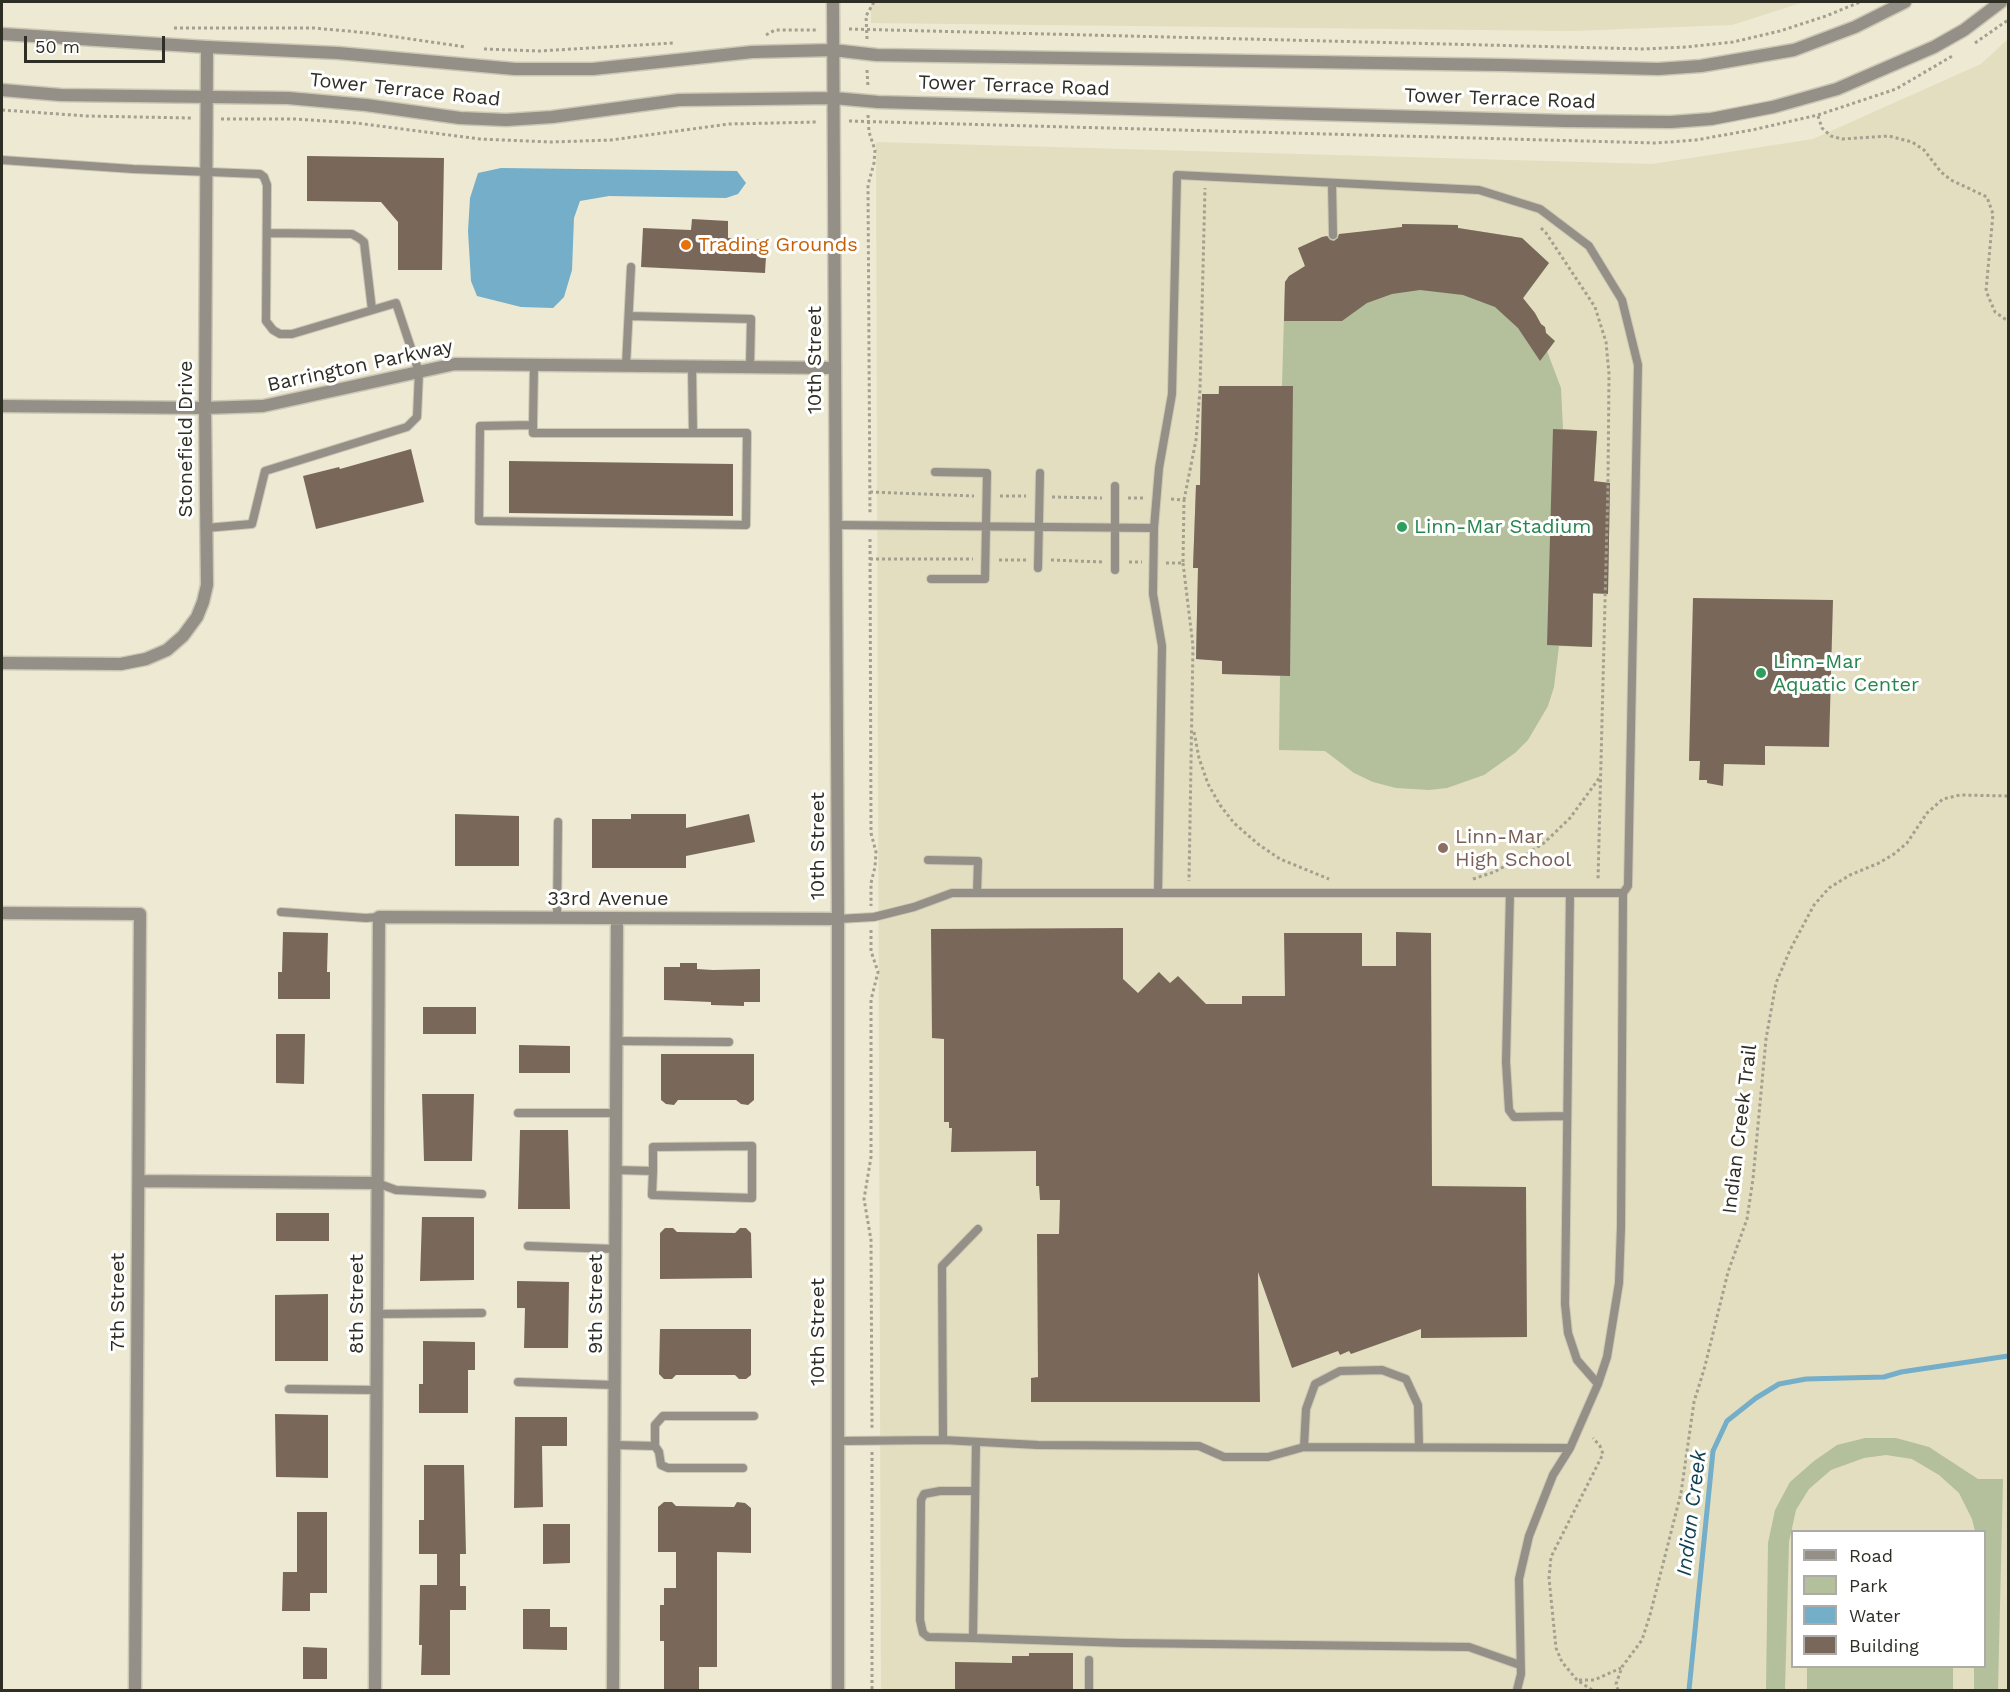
<!DOCTYPE html>
<style>
body{margin:0}
#map{position:relative;width:2010px;height:1692px;overflow:hidden;background:#ede9d3;font-family:"Work Sans",sans-serif}
canvas{display:block}
.frame{position:absolute;inset:0;border:3px solid #2f2e25;pointer-events:none}
.legend{position:absolute;left:1791px;top:1530px;width:195px;height:138px;box-sizing:border-box;background:#fff;border:2px solid #acaba8;margin:0;padding:8px 10px;list-style:none;font-size:18px;color:#2f2e25}
.legend li{display:flex;align-items:center;gap:12px;height:30px}
.legend b{width:30px;border:2px solid #acaba8}
.scale{position:absolute;left:24px;top:36px;width:141px;height:27px;box-sizing:border-box;border:3px solid #2f2e25;border-top:0;padding-left:8px;font-size:18px;line-height:21px;white-space:nowrap;color:#2f2e25;-webkit-text-stroke:4px #fff;paint-order:stroke}
</style>
<div id="map">
<canvas width="2010" height="1692"></canvas>
<div class="frame"></div>
<ul class="legend">
<li><b style="height:8px;background:#948f87"></b>Road</li>
<li><b style="height:16px;background:#b4bf9c"></b>Park</li>
<li><b style="height:16px;background:#74aec8"></b>Water</li>
<li><b style="height:16px;background:#79685a"></b>Building</li>
</ul>
<div class="scale">50 m</div>
</div>
<script>
const c = document.querySelector('canvas').getContext('2d');
c.lineJoin = 'round';
function fillPath(path, color) { c.fillStyle = color; c.fill(path, 'evenodd'); }
const poly = rows => new Path2D(rows.map(r => 'M' + r).join(''));
function stroke(path, color, width, dash) { c.strokeStyle = color; c.lineWidth = width; c.lineCap = dash ? 'butt' : 'round'; c.setLineDash(dash || []); c.stroke(path); }
function write(font, color, halo, rows, align = 'center') {
  c.font = font + ' "Work Sans",sans-serif'; c.lineWidth = 6; c.setLineDash([]); c.textBaseline = 'middle'; c.strokeStyle = halo; c.fillStyle = color; for (const [text, x, y, turn = 0] of rows) {
    c.save(); c.translate(x, y); c.rotate((+turn || 0) * Math.PI / 180); c.textAlign = isNaN(turn) ? turn : align; if (halo) c.strokeText(text, 0, 0); c.fillText(text, 0, 0); c.restore();
  }
}
const built = poly([
 [871,2,1804,2,1732,25,1571,31,871,23],
 [2008,39,2008,1690,881,1690,876,142,1652,164,1813,139,1981,64],
 [1792,1532,1984,1532,1984,1666,1792,1666]
]);
const green = poly([
 [1402,224,1458,225,1458,228,1522,238,1549,263,1514,311,1527,307,1531,308,1540,324,1545,327,1546,333,1554,341,1547,351,1561,388,1563,429,1597,431,1594,482,1610,483,1608,594,1593,594,1592,647,1559,646,1554,687,1548,706,1528,740,1515,753,1484,775,1447,788,1429,790,1396,788,1373,782,1354,773,1325,751,1279,750,1280,676,1222,674,1222,661,1196,659,1198,568,1193,568,1196,485,1200,485,1202,394,1218,395,1219,386,1282,386,1285,282,1305,266,1298,248,1322,237,1402,227],
 [1865,1438,1896,1438,1929,1447,1978,1479,2003,1479,1998,1690,1974,1690,1974,1667,1984,1666,1984,1532,1975,1531,1972,1519,1959,1493,1939,1475,1912,1459,1886,1455,1864,1458,1831,1470,1809,1489,1796,1510,1789,1542,1785,1690,1766,1690,1768,1543,1775,1510,1790,1482,1814,1461,1837,1445],
 [1807,1667,1953,1667,1953,1690,1807,1690]
]);
const water = poly([
 [501,168,737,171,746,183,738,194,726,198,609,196,580,201,574,218,572,270,564,297,553,308,521,307,477,296,471,281,468,231,470,198,478,173]
]);
const stream = poly([
 [1689,1690,1713,1451,1727,1421,1756,1398,1779,1384,1806,1379,1884,1377,1901,1372,2008,1356]
]);
const building = poly([
 [307,156,444,158,442,270,398,270,398,222,381,202,307,201],
 [692,219,728,221,728,238,767,240,765,273,641,267,643,228,691,230],
 [1402,224,1458,225,1458,228,1522,238,1549,263,1523,298,1535,313,1541,324,1545,327,1546,333,1555,341,1540,361,1518,328,1495,307,1463,295,1420,290,1392,294,1367,303,1342,321,1284,321,1285,282,1289,276,1305,266,1298,248,1322,237,1327,236,1330,240,1334,241,1338,238,1339,234,1402,227],
 [1219,386,1293,386,1290,676,1222,674,1222,661,1196,659,1198,568,1193,568,1196,485,1200,485,1202,394,1219,394],
 [1553,429,1597,431,1594,481,1610,483,1608,594,1593,593,1592,647,1547,645],
 [411,449,424,502,316,529,303,476,339,467,340,469],
 [509,461,733,464,733,516,509,513],
 [1693,598,1833,600,1829,747,1765,746,1765,765,1724,764,1723,786,1707,783,1707,780,1699,780,1700,761,1689,761],
 [455,814,519,816,519,866,455,866],
 [631,814,686,814,686,828,749,814,755,842,686,856,686,868,592,868,592,819,631,819],
 [1123,928,1123,979,1138,993,1159,972,1170,983,1178,976,1206,1004,1242,1004,1242,996,1285,996,1284,933,1362,933,1362,966,1396,966,1396,932,1431,933,1432,1186,1526,1187,1527,1337,1421,1338,1421,1329,1351,1354,1349,1351,1340,1355,1338,1351,1292,1368,1258,1272,1260,1402,1031,1402,1031,1378,1038,1377,1037,1234,1059,1234,1060,1200,1040,1200,1039,1186,1036,1186,1036,1151,951,1152,952,1128,949,1128,949,1122,944,1122,944,1039,932,1038,931,929],
 [283,932,328,933,327,972,330,972,330,999,278,999,278,972,282,972],
 [680,963,697,963,697,969,713,970,760,969,760,1002,744,1002,744,1006,711,1005,711,1002,664,1000,664,967,680,967],
 [423,1007,476,1007,476,1034,423,1034],
 [276,1034,305,1034,304,1084,276,1083],
 [519,1045,570,1046,570,1073,519,1073],
 [661,1054,754,1054,754,1100,748,1105,741,1104,736,1100,678,1100,674,1105,666,1104,661,1100],
 [422,1094,474,1094,472,1161,424,1161],
 [520,1130,568,1130,570,1209,518,1209],
 [276,1213,329,1213,329,1241,276,1241],
 [422,1217,474,1217,474,1280,420,1281],
 [665,1228,673,1228,677,1232,735,1233,740,1228,746,1228,751,1233,752,1278,660,1279,660,1233],
 [517,1281,569,1282,568,1348,524,1348,525,1308,517,1308],
 [328,1294,328,1361,275,1361,275,1295],
 [660,1329,751,1329,751,1375,746,1379,739,1379,735,1375,676,1375,672,1379,664,1379,659,1374],
 [423,1341,475,1342,475,1370,468,1370,468,1413,419,1413,419,1384,423,1384],
 [275,1414,328,1415,328,1478,276,1477],
 [515,1417,567,1417,567,1446,542,1446,543,1507,514,1508],
 [424,1465,464,1465,466,1554,460,1554,460,1586,466,1586,466,1610,450,1610,450,1675,421,1675,422,1645,419,1645,420,1585,437,1585,437,1554,419,1554,419,1520,424,1520],
 [664,1502,672,1502,676,1506,734,1507,737,1502,745,1503,751,1508,751,1553,717,1552,717,1667,699,1667,699,1690,664,1690,664,1641,660,1641,660,1605,664,1605,664,1588,676,1588,676,1552,658,1552,658,1507],
 [297,1512,327,1512,327,1593,310,1593,310,1611,282,1611,283,1572,297,1572],
 [543,1524,570,1524,570,1563,543,1564],
 [523,1609,550,1609,550,1627,567,1627,567,1650,523,1649],
 [303,1647,327,1648,327,1679,303,1679],
 [1029,1653,1073,1653,1073,1690,955,1690,955,1662,1012,1663,1012,1656,1029,1656]
]);
const path = poly([
 [174,28,314,28,369,33,466,47],
 [849,29,1644,49,1686,47,1733,42,1780,31,1826,16,1860,2],
 [766,35,775,30,818,30],
 [867,39,866,16,874,2],
 [1975,43,2008,20],
 [484,49,539,51,673,43],
 [867,70,868,87],
 [2,110,87,116,191,118],
 [868,115,869,132,875,150,874,163,868,185,870,514],
 [1818,116,1822,128,1831,136,1842,139,1889,136,1912,142,1924,150,1941,172,1951,180,1987,197,1993,214,1986,291,1995,312,2008,321],
 [221,119,295,119,356,123,480,139,551,142,611,140,729,124,818,122],
 [849,121,1656,143,1696,140,1752,130,1818,115,1896,89,1954,55],
 [1541,228,1546,233,1595,307,1606,342,1609,374,1608,483,1598,880],
 [870,492,974,496],
 [1000,496,1026,496],
 [1052,497,1102,498],
 [1128,498,1144,498],
 [1184,500,1196,440,1200,390,1205,188],
 [870,539,871,833,876,852,875,867,871,883,871,906],
 [870,559,973,559],
 [999,560,1026,560],
 [1051,560,1103,562],
 [1129,562,1142,562],
 [1166,563,1183,563,1184,500,1170,499],
 [1183,563,1193,646,1189,881],
 [1194,732,1199,758,1208,784,1220,805,1234,823,1258,844,1280,859,1329,879],
 [1473,879,1494,872,1522,857,1544,843,1570,818,1600,777],
 [871,930,871,951,878,972,871,1000,871,1157,864,1199,871,1240,872,1428],
 [872,1452,872,1690],
 [1579,1680,1594,1680,1621,1668],
 [1592,1690,1577,1680,1562,1662,1556,1648,1549,1578,1551,1557,1603,1454,1600,1446,1593,1438],
 [1618,1690,1616,1684,1622,1667,1642,1640,1650,1615,1681,1493,1694,1402,1705,1366,1728,1272,1747,1219,1753,1179,1766,1039,1776,983,1790,950,1814,905,1829,888,1850,875,1879,863,1894,854,1907,843,1927,813,1943,799,1960,795,2008,796]
]);
const service = poly([
 [2,160,133,169,260,174,264,177,267,185,266,321,273,330,280,334,292,334,396,303,419,372,417,417,407,427,265,471,252,524,206,528],
 [1332,183,1333,235],
 [267,233,352,234,359,238,364,242,372,310],
 [629,316,751,319,750,367],
 [626,366,631,267],
 [692,367,693,433],
 [533,425,480,426,479,521,746,525,747,433,533,433,533,425,534,365],
 [836,525,1154,528],
 [1038,568,1040,473],
 [1115,570,1115,486],
 [931,579,985,579,987,473,935,472],
 [928,860,978,861,977,893],
 [1158,893,1162,646,1153,594,1154,528,1159,468,1172,394,1177,175,1479,190,1540,209,1589,246,1622,300,1638,365,1628,886,1623,893],
 [1510,893,1506,1062,1509,1110,1514,1117,1567,1116],
 [1570,893,1565,1304,1568,1333,1577,1360,1598,1384],
 [281,912,366,918,379,917],
 [557,918,558,822],
 [838,919,874,917,914,907,952,893,1623,893,1621,1227,1619,1283,1607,1357,1598,1384,1570,1448,1553,1475,1529,1536,1519,1579,1521,1674,1517,1690],
 [617,1041,729,1042],
 [518,1113,616,1113],
 [616,1170,653,1171,653,1147,752,1146,752,1198,652,1195,653,1171],
 [377,1183,396,1190,482,1194],
 [528,1246,616,1249],
 [377,1314,482,1313],
 [518,1382,615,1385],
 [289,1389,376,1390],
 [943,1440,942,1266,978,1229],
 [838,1441,943,1440,1038,1445,1199,1446,1224,1457,1268,1457,1304,1447,1570,1448],
 [976,1442,973,1638,1123,1643,1469,1647,1520,1665],
 [614,1445,655,1446,659,1452,661,1465,668,1468,743,1468],
 [655,1446,655,1425,663,1416,754,1416],
 [1304,1447,1306,1409,1315,1384,1340,1371,1382,1370,1406,1379,1418,1405,1419,1446],
 [973,1638,928,1637,923,1633,920,1620,921,1500,924,1494,940,1491,975,1491],
 [1089,1660,1089,1690]
]);
const minor = poly([
 [2,406,205,408,263,406,455,364,835,368],
 [2,663,121,664,146,659,167,650,183,636,197,617,203,602,207,585,205,408,207,47],
 [2,913,140,914,135,1690],
 [139,1181,377,1183],
 [375,1690,379,917,838,919],
 [613,1690,617,918]
]);
const tertiary = poly([
 [833,2,838,919,838,1690],
 [2,34,207,47,338,53,515,69,593,69,752,52,833,50,877,55,1502,65,1658,69,1701,66,1794,50,1855,27,1905,2],
 [2,90,61,95,288,98,366,105,460,118,506,120,552,117,679,100,834,98,878,102,1566,121,1671,122,1711,119,1773,107,1837,89,1934,47,1964,30,2001,2]
]);
const markers = [
 [686,245,6,"#e8710a"],
 [1402,527,6,"#2e9e5b"],
 [1761,673,6,"#2e9e5b"],
 [1443,848,6,"#8d6e63"]
];
const streetNames = [
 ["Tower Terrace Road",1014,86,2],
 ["Tower Terrace Road",405,90,6],
 ["Tower Terrace Road",1500,99,2],
 ["10th Street",815,360,-90],
 ["Barrington Parkway",360,366,-12],
 ["Stonefield Drive",186,439,-90],
 ["10th Street",818,846,-90],
 ["33rd Avenue",608,899],
 ["Indian Creek Trail",1740,1129,-83],
 ["7th Street",118,1302,-90],
 ["8th Street",357,1304,-90],
 ["9th Street",596,1304,-90],
 ["10th Street",818,1332,-90]
];
const foodNames = [
 ["Trading Grounds",698,245]
];
const leisureNames = [
 ["Linn-Mar Stadium",1414,527],
 ["Linn-Mar",1773,662],
 ["Aquatic Center",1773,685]
];
const educationNames = [
 ["Linn-Mar",1455,837],
 ["High School",1455,860]
];
const waterNames = [
 ["Indian Creek",1692,1513,-83]
];
fillPath(built, '#e3dec0');
fillPath(green, '#b4bf9c');
fillPath(water, '#74aec8');
stroke(stream, '#74aec8', 5);
fillPath(building, '#79685a');
stroke(service, '#cbc7b4', 10);
stroke(minor, '#cbc7b4', 15);
stroke(tertiary, '#cbc7b4', 15);
stroke(path, '#a3a08f', 3, [3, 3]);
stroke(service, '#948f87', 8);
stroke(minor, '#948f87', 12);
stroke(tertiary, '#948f87', 12);
for (const [x, y, r, color] of markers) { const dot = new Path2D(); dot.arc(x, y, r, 0, 2 * Math.PI); c.fillStyle = color; c.fill(dot); stroke(dot, '#fff', 2); }
write('20px', '#2f2e25', '#fff', streetNames);
write('20px', '#c56008', '#fff', foodNames, 'left');
write('20px', '#27864d', '#fff', leisureNames, 'left');
write('20px', '#785e54', '#fff', educationNames, 'left');
write('italic 21px', '#0f4154', '#fff', waterNames);
</script>
